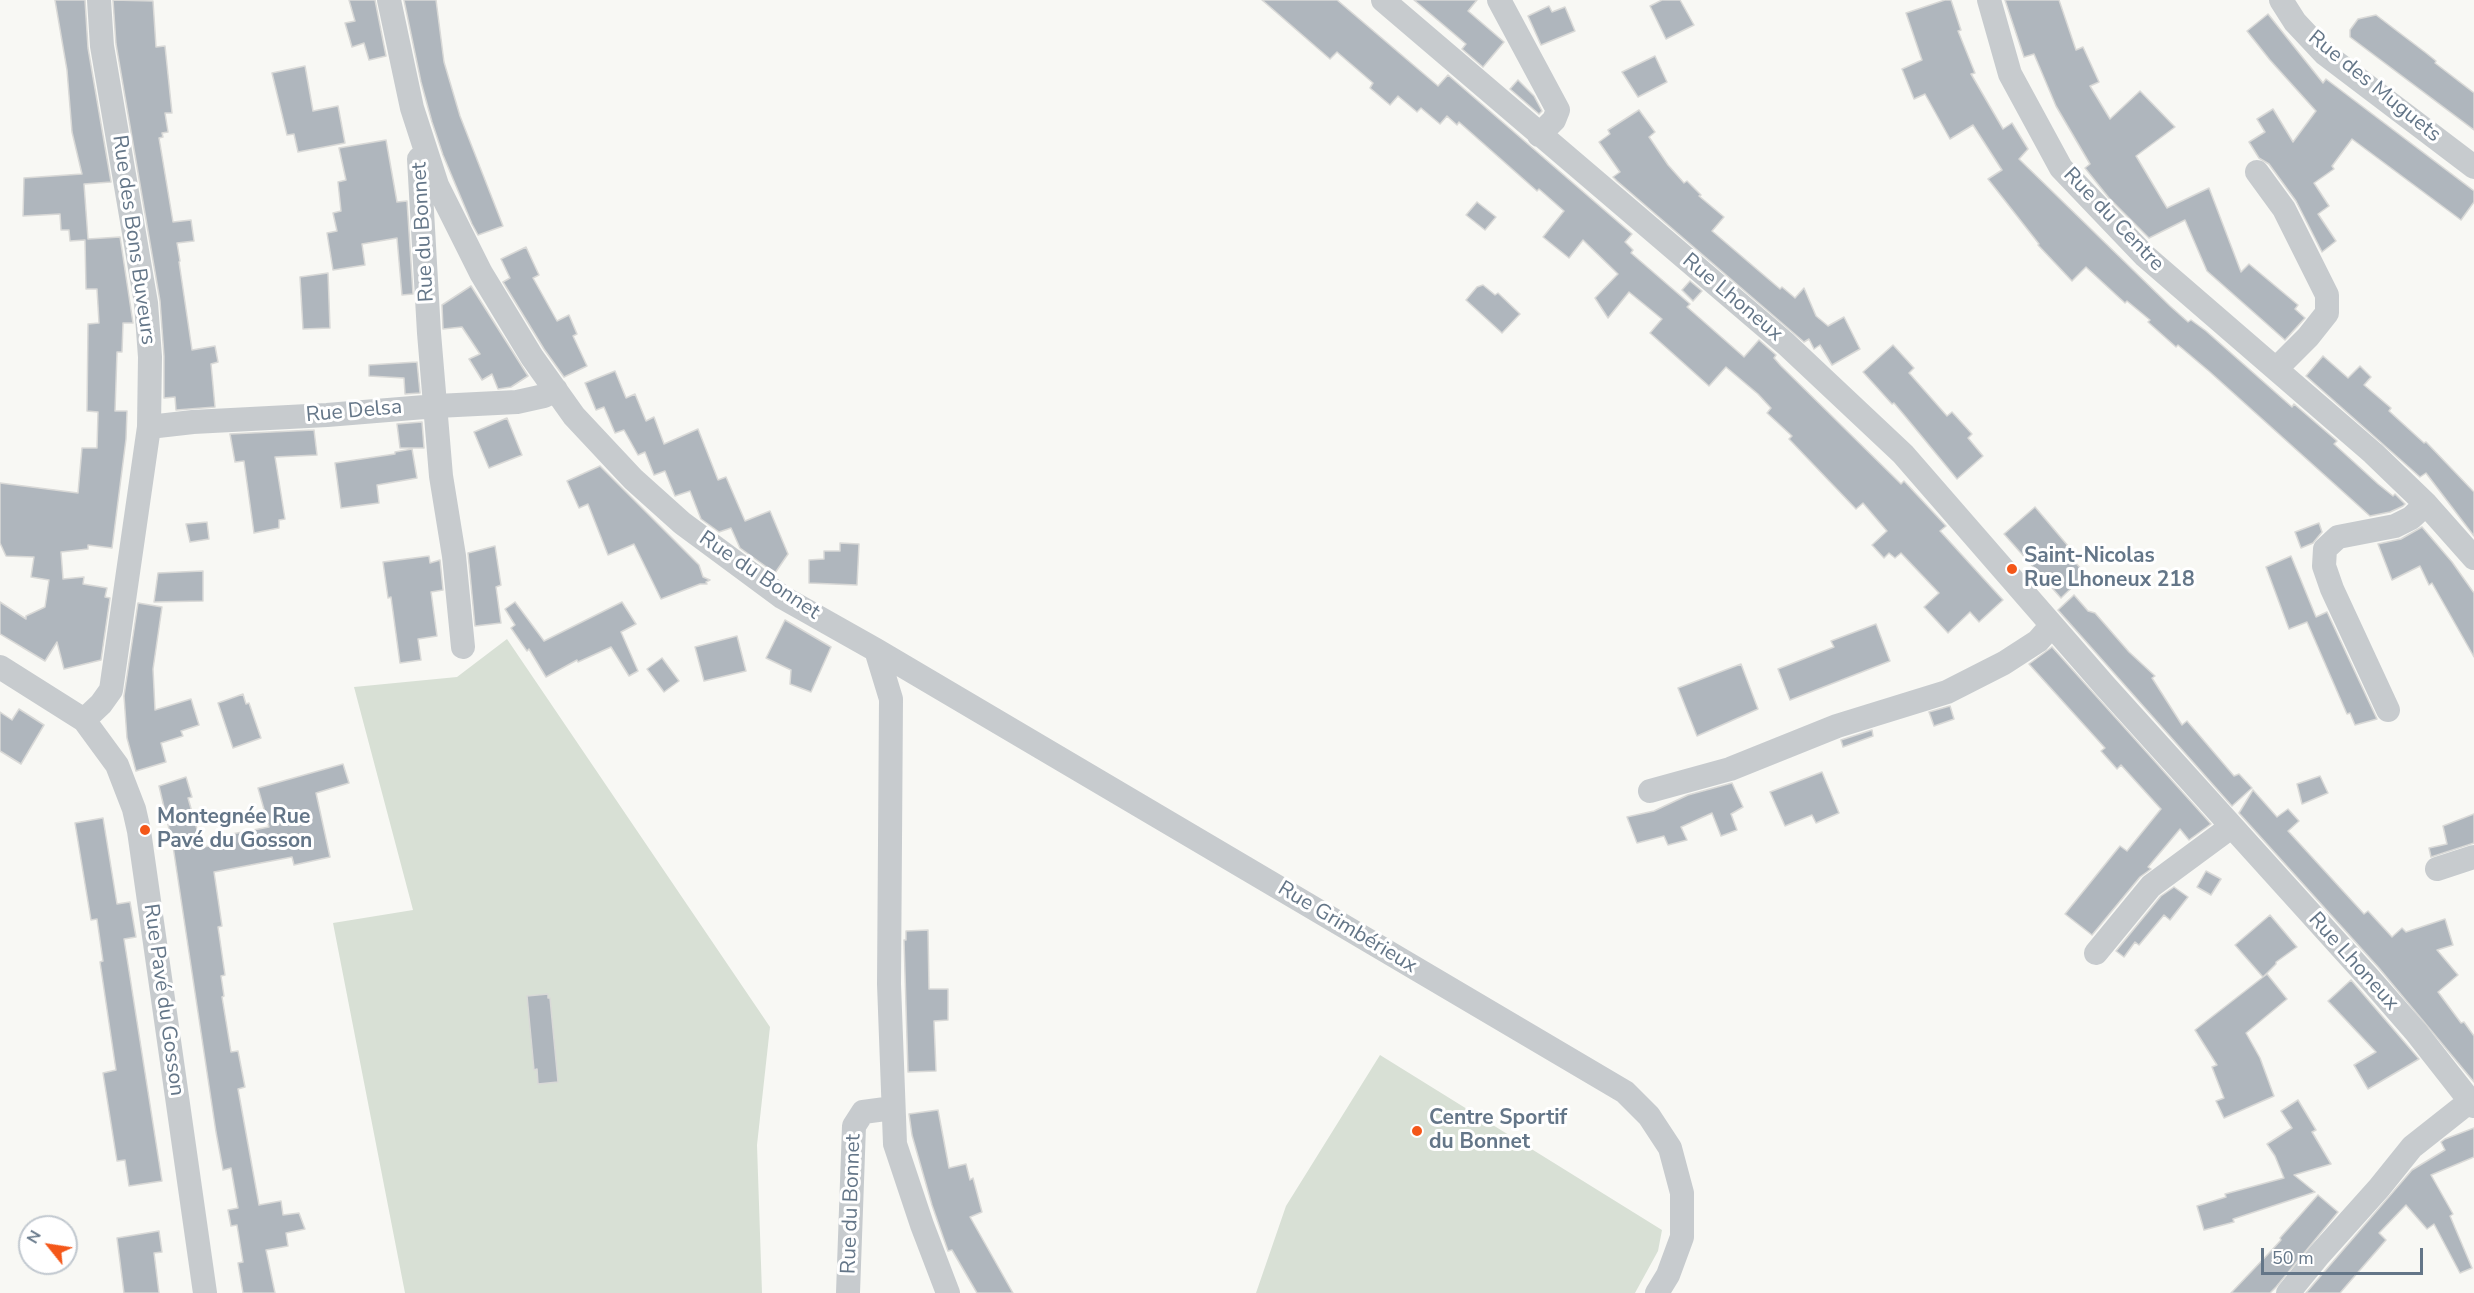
<!DOCTYPE html>
<meta charset="utf-8">
<style>
body{margin:0}
#map{position:relative;width:2474px;height:1293px;overflow:hidden;background:#f8f8f4;font-family:"Nunito Sans",sans-serif}
canvas{display:block}
.north{position:absolute;left:18px;top:1215px;width:60px;height:60px;box-sizing:border-box;background:#fff;border:2px solid #c1c8cf;border-radius:50%;rotate:300deg;font-size:16px;font-weight:700;line-height:24px;text-align:center;color:#647688}
.north::after{content:'';display:block;margin:auto;width:21px;height:27px;background:#f45719;clip-path:polygon(50% 0,100% 100%,50% 72%,0 100%)}
.scale{position:absolute;left:2261px;top:1248px;width:162px;height:27px;box-sizing:border-box;border:3px solid #647688;border-top:0;padding-left:8px;font-size:18px;line-height:21px;white-space:nowrap;color:#647688;-webkit-text-stroke:4px #fff;paint-order:stroke}
</style>
<div id="map">
<canvas width="2474" height="1293"></canvas>
<div class="north">N</div>
<div class="scale">50 m</div>
</div>
<script>
const c = document.querySelector('canvas').getContext('2d');
c.lineJoin = 'round';
function fillPath(path, color) { c.fillStyle = color; c.fill(path, 'evenodd'); }
const poly = rows => new Path2D(rows.map(r => 'M' + r).join(''));
function stroke(path, color, width, dash) { c.strokeStyle = color; c.lineWidth = width; c.lineCap = dash ? 'butt' : 'round'; c.setLineDash(dash || []); c.stroke(path); }
function write(font, color, halo, rows, align = 'center') {
  c.font = font + ' "Nunito Sans",sans-serif'; c.lineWidth = 6; c.setLineDash([]); c.textBaseline = 'middle'; c.strokeStyle = halo; c.fillStyle = color; for (const [text, x, y, turn = 0] of rows) {
    c.save(); c.translate(x, y); c.rotate((+turn || 0) * Math.PI / 180); c.textAlign = isNaN(turn) ? turn : align; if (halo) c.strokeText(text, 0, 0); c.fillText(text, 0, 0); c.restore();
  }
}
const green = poly([
 [507,639,770,1027,757,1145,762,1293,405,1293,333,923,413,910,354,687,457,677],
 [1380,1055,1662,1230,1658,1251,1635,1293,1256,1293,1286,1206]
]);
const building = poly([
 [55,0,85,0,88,48,111,182,84,184,88,239,120,237,133,323,123,323,122,352,117,352,115,411,127,411,126,439,112,548,88,545,88,549,61,552,63,579,84,577,83,584,107,588,105,597,110,598,101,660,64,669,57,642,45,661,0,634,0,602,26,619,26,616,45,607,49,580,31,577,34,557,6,556,0,543,0,483,78,493,82,448,97,448,98,412,87,411,88,324,99,323,97,289,86,289,85,240,70,241,69,230,61,230,60,214,23,216,24,178,82,174,72,132,67,70,55,0],
 [113,0,153,1,156,47,165,46,172,113,165,113,168,132,162,133,163,137,159,138,173,222,191,220,194,241,177,243,180,261,179,262,192,350,215,346,218,362,211,364,215,407,176,410,175,397,164,398,164,356,160,301,116,44,113,0],
 [349,0,375,0,386,56,369,60,364,43,352,47,345,23,355,21,349,0],
 [404,0,436,0,444,62,460,116,503,226,478,235,472,224,443,155,432,122,421,82,404,0],
 [1262,0,1337,0,1438,86,1448,75,1632,234,1625,242,1633,250,1631,253,1690,304,1687,307,1744,357,1759,340,1776,355,1774,358,1781,366,1901,484,1904,481,1946,526,1940,531,2003,600,1979,622,1970,612,1948,633,1924,607,1939,593,1901,553,1895,558,1889,553,1884,558,1872,545,1887,531,1863,503,1856,509,1789,439,1792,436,1767,413,1771,408,1758,394,1726,367,1709,386,1650,333,1662,319,1629,292,1608,318,1595,298,1618,274,1583,240,1569,258,1543,237,1564,211,1539,189,1537,191,1459,122,1457,125,1447,116,1440,124,1421,108,1417,112,1398,96,1390,105,1370,88,1373,83,1337,52,1330,59,1262,0],
 [1414,0,1477,0,1468,11,1504,42,1483,67,1462,49,1466,44,1414,0],
 [1662,0,1680,0,1694,25,1666,39,1650,6,1662,0],
 [1945,0,1951,0,1961,30,1958,31,1975,73,1971,74,2003,129,2012,123,2028,149,2019,159,2170,306,2188,322,2191,320,2206,331,2292,407,2294,404,2337,441,2334,444,2378,484,2393,496,2395,494,2405,504,2403,506,2390,512,2370,516,2210,372,2178,345,2176,347,2148,322,2150,320,2127,301,2125,303,2086,267,2072,281,2038,245,2039,244,1988,179,2002,170,1973,125,1950,139,1925,94,1914,99,1902,69,1922,60,1906,13,1945,0],
 [2005,0,2059,0,2076,50,2083,47,2099,82,2090,86,2110,119,2140,91,2175,127,2136,156,2167,208,2209,188,2241,272,2249,264,2298,305,2295,309,2305,318,2285,340,2207,271,2185,220,2149,238,2109,198,2085,168,2090,164,2056,106,2034,54,2024,57,2005,0],
 [1549,6,1552,12,1565,7,1575,31,1541,45,1528,16,1549,6],
 [2268,14,2323,83,2326,79,2474,191,2474,202,2461,220,2352,139,2332,166,2334,169,2314,183,2329,206,2318,214,2336,241,2322,252,2296,201,2269,164,2259,158,2249,142,2265,132,2257,119,2273,109,2293,142,2316,111,2270,60,2247,31,2268,14],
 [2376,15,2426,53,2436,61,2435,63,2474,93,2474,130,2350,37,2350,30,2358,19,2376,15],
 [1655,56,1667,82,1638,97,1622,72,1655,56],
 [305,66,313,111,338,106,345,143,298,152,294,134,287,135,272,73,305,66],
 [1518,80,1534,96,1542,111,1539,114,1510,89,1518,80],
 [1639,110,1655,132,1649,137,1668,165,1684,183,1687,181,1701,195,1699,196,1724,217,1712,231,1780,289,1782,287,1795,298,1804,288,1816,316,1828,326,1844,317,1860,349,1832,365,1820,345,1814,349,1809,339,1804,342,1617,181,1613,177,1620,172,1599,142,1610,134,1608,130,1639,110],
 [386,140,397,202,407,201,413,294,402,295,397,238,362,244,365,265,333,270,327,233,337,231,333,213,341,211,338,182,346,180,339,148,386,140],
 [1477,202,1496,217,1485,230,1466,215,1477,202],
 [526,247,539,275,533,278,557,321,569,315,577,334,573,336,587,366,564,377,544,349,503,282,510,278,501,259,526,247],
 [328,273,330,328,303,329,300,277,328,273],
 [1690,281,1702,291,1693,301,1682,290,1690,281],
 [1483,285,1495,295,1498,293,1520,314,1502,333,1466,300,1477,287,1483,285],
 [471,286,528,376,511,387,498,389,492,374,482,380,469,359,480,354,462,327,443,329,442,305,471,286],
 [1893,345,1914,368,1909,373,1947,416,1952,412,1972,434,1968,438,1983,456,1957,479,1905,416,1894,403,1892,404,1863,372,1893,345],
 [2323,356,2348,378,2360,366,2371,377,2364,385,2391,408,2389,411,2424,443,2426,442,2474,492,2474,536,2426,473,2420,477,2306,376,2323,356],
 [417,362,420,393,405,394,404,378,369,376,369,365,417,362],
 [615,371,626,398,635,394,646,421,654,417,664,444,698,429,718,480,726,477,745,521,770,511,788,554,775,573,740,548,731,528,719,532,701,519,690,491,675,496,665,471,654,475,645,452,638,455,624,430,615,433,604,407,596,410,585,383,615,371],
 [507,418,522,455,489,468,474,432,507,418],
 [422,422,424,448,400,448,397,424,422,422],
 [314,430,317,455,275,457,285,519,279,520,279,528,254,533,244,461,235,462,230,434,314,430],
 [412,449,417,478,377,485,379,503,341,508,335,463,395,454,395,452,412,449],
 [600,466,699,565,703,577,710,580,706,582,707,584,700,584,661,599,634,544,608,555,588,504,579,508,567,481,600,466],
 [2035,507,2074,553,2070,557,2086,574,2061,598,2004,534,2035,507],
 [207,522,209,539,190,542,186,524,207,522],
 [2319,523,2322,532,2313,543,2301,548,2295,532,2319,523],
 [2422,527,2452,562,2474,593,2474,657,2432,583,2429,585,2420,566,2392,580,2378,544,2401,539,2422,527],
 [840,543,859,544,857,585,809,583,809,560,824,559,824,551,840,551,840,543],
 [495,546,501,585,496,587,501,623,475,626,468,553,495,546],
 [429,556,430,563,440,560,443,590,431,592,437,636,418,639,421,660,400,663,391,597,388,598,383,562,429,556],
 [2291,556,2316,617,2327,612,2377,719,2355,725,2350,713,2347,714,2307,622,2289,629,2266,567,2291,556],
 [203,571,203,601,154,602,158,573,203,571],
 [2074,595,2088,611,2095,613,2129,652,2155,676,2152,678,2182,725,2187,721,2234,776,2239,774,2252,788,2232,806,2058,610,2074,595],
 [515,602,544,641,622,602,636,624,621,632,638,671,629,676,611,647,578,662,577,660,546,677,529,649,527,651,511,628,515,625,505,609,515,602],
 [138,603,162,607,153,669,155,710,191,699,199,725,181,731,183,736,161,743,166,762,136,771,127,738,124,696,138,603],
 [785,620,831,647,811,692,790,684,791,670,766,658,785,620],
 [1876,624,1890,661,1790,700,1778,669,1834,647,1831,641,1876,624],
 [737,636,746,671,704,681,695,647,737,636],
 [2052,647,2211,824,2189,840,2180,829,2148,867,2151,869,2140,877,2092,935,2065,914,2120,846,2127,851,2161,809,2121,765,2117,769,2101,751,2105,748,2029,664,2052,647],
 [662,658,679,681,664,692,647,669,662,658],
 [1741,664,1758,709,1697,736,1678,688,1741,664],
 [243,694,246,704,249,703,261,738,233,748,218,703,243,694],
 [1950,706,1954,719,1934,726,1929,712,1950,706],
 [19,709,44,725,21,764,0,751,0,712,12,720,19,709],
 [1872,730,1873,736,1843,747,1841,740,1872,730],
 [343,764,349,783,316,793,330,857,294,865,292,857,214,872,222,926,218,927,225,975,221,976,224,996,222,997,231,1052,238,1051,245,1087,238,1089,259,1205,281,1201,283,1215,299,1213,305,1229,286,1233,288,1246,266,1250,275,1293,243,1293,238,1263,243,1262,237,1225,231,1226,228,1210,238,1208,231,1168,223,1170,216,1132,173,846,159,786,186,777,192,797,188,798,202,847,234,843,232,834,269,827,258,788,343,764],
 [1822,772,1839,813,1816,823,1812,815,1785,826,1770,792,1822,772],
 [2320,776,2328,793,2302,804,2297,784,2320,776],
 [1732,783,1743,807,1731,814,1737,830,1721,836,1712,813,1681,827,1687,840,1668,845,1664,836,1637,843,1627,817,1654,811,1688,795,1732,783],
 [2253,790,2277,817,2288,809,2299,821,2288,831,2364,914,2368,911,2392,937,2402,928,2406,932,2445,919,2453,945,2437,950,2458,975,2438,992,2461,1023,2464,1022,2474,1036,2474,1082,2379,968,2239,813,2253,790],
 [2474,814,2474,843,2431,857,2429,848,2447,844,2443,826,2474,814],
 [103,818,117,904,130,902,136,937,124,939,162,1181,129,1186,125,1160,117,1161,103,1073,116,1070,100,962,103,961,97,919,91,920,75,823,103,818],
 [2206,871,2221,879,2211,895,2197,887,2206,871],
 [2174,887,2188,897,2170,920,2164,915,2139,945,2135,942,2124,957,2116,951,2161,896,2174,887],
 [2270,915,2297,947,2276,962,2276,964,2263,977,2235,945,2270,915],
 [928,930,929,989,948,989,948,1020,934,1021,936,1071,908,1072,904,940,906,940,906,931,928,930],
 [2267,974,2287,999,2246,1033,2260,1058,2274,1096,2224,1118,2216,1101,2224,1098,2212,1067,2217,1065,2195,1030,2267,974],
 [2351,980,2419,1059,2368,1089,2354,1065,2376,1052,2328,1001,2351,980],
 [548,994,548,998,550,998,558,1082,538,1084,537,1069,534,1070,527,996,548,994],
 [2298,1100,2316,1130,2312,1132,2331,1164,2294,1175,2315,1192,2233,1219,2234,1222,2204,1230,2197,1206,2226,1197,2225,1194,2284,1178,2275,1156,2267,1144,2292,1128,2281,1111,2298,1100],
 [938,1110,949,1168,966,1164,970,1180,973,1178,982,1212,970,1217,1013,1293,977,1293,952,1250,948,1251,932,1205,912,1135,909,1114,938,1110],
 [2474,1128,2474,1157,2431,1175,2453,1214,2450,1216,2472,1268,2460,1273,2434,1224,2427,1229,2406,1205,2379,1233,2386,1240,2340,1293,2306,1293,2412,1170,2445,1150,2441,1142,2445,1139,2474,1128],
 [2318,1195,2338,1212,2276,1287,2270,1293,2231,1293,2271,1251,2281,1240,2280,1238,2318,1195],
 [159,1231,162,1252,154,1253,159,1293,124,1293,117,1238,159,1231]
]);
const minor = poly([
 [389,0,412,108,437,185,481,273,532,357,574,416,633,479,682,523,782,597,876,650,1625,1092,1649,1116,1670,1148,1682,1193,1682,1237,1668,1275,1657,1293],
 [1383,0,1786,344,1903,454,2105,686,2368,977,2416,1032,2474,1106],
 [1499,0,1558,110,1554,120,1539,135],
 [1989,0,2010,74,2061,168,2145,256,2373,453,2426,504,2474,558],
 [2281,0,2295,22,2325,54,2474,167],
 [419,159,429,333,441,476,454,556,463,647],
 [2257,172,2284,209,2327,295,2327,313,2308,337,2276,369],
 [149,427,193,422,327,415,437,406,517,402,544,396,556,390],
 [876,650,891,699,889,984,895,1144,922,1225,948,1293],
 [0,667,84,720,117,765,134,809,139,831,205,1293],
 [2388,710,2332,589,2324,566,2325,549,2338,537,2395,526,2411,518,2426,504],
 [84,720,101,704,111,690,149,427,150,357,146,303,102,46,99,0],
 [1650,791,1730,769,1837,726,1947,692,2004,663,2038,641,2052,625],
 [2437,869,2474,857],
 [2096,953,2151,886,2231,827],
 [848,1293,854,1126,863,1112,893,1108],
 [2288,1293,2319,1255,2379,1188,2412,1147,2469,1102]
]);
const markers = [
 [2012,569,6,"#f45719"],
 [145,830,6,"#f45719"],
 [1417,1131,6,"#f45719"]
];
const streetNames = [
 ["Rue des Muguets",2374,87,39],
 ["Rue du Centre",2113,220,46],
 ["Rue du Bonnet",424,232,-93],
 ["Rue des Bons Buveurs",133,240,82],
 ["Rue Lhoneux",1732,298,40],
 ["Rue Delsa",354,412,-5],
 ["Rue du Bonnet",759,576,34],
 ["Rue Grimbérieux",1347,928,31],
 ["Rue Lhoneux",2353,962,48],
 ["Rue Pavé du Gosson",163,1000,82],
 ["Rue du Bonnet",852,1204,-88]
];
const poiNames = [
 ["Saint-Nicolas",2024,557],
 ["Rue Lhoneux 218",2024,581],
 ["Montegnée Rue",157,818],
 ["Pavé du Gosson",157,842],
 ["Centre Sportif",1429,1119],
 ["du Bonnet",1429,1143]
];
fillPath(green, '#d8e0d5');
fillPath(building, '#afb6bd');
stroke(building, '#d9d9d7', 1.5);
stroke(minor, '#c7cbce', 24);
for (const [x, y, r, color] of markers) { const dot = new Path2D(); dot.arc(x, y, r, 0, 2 * Math.PI); c.fillStyle = color; c.fill(dot); stroke(dot, '#fff', 2); }
write('21px', '#647688', '#fff', streetNames);
write('bold 21px', '#647688', '#fff', poiNames, 'left');
</script>
